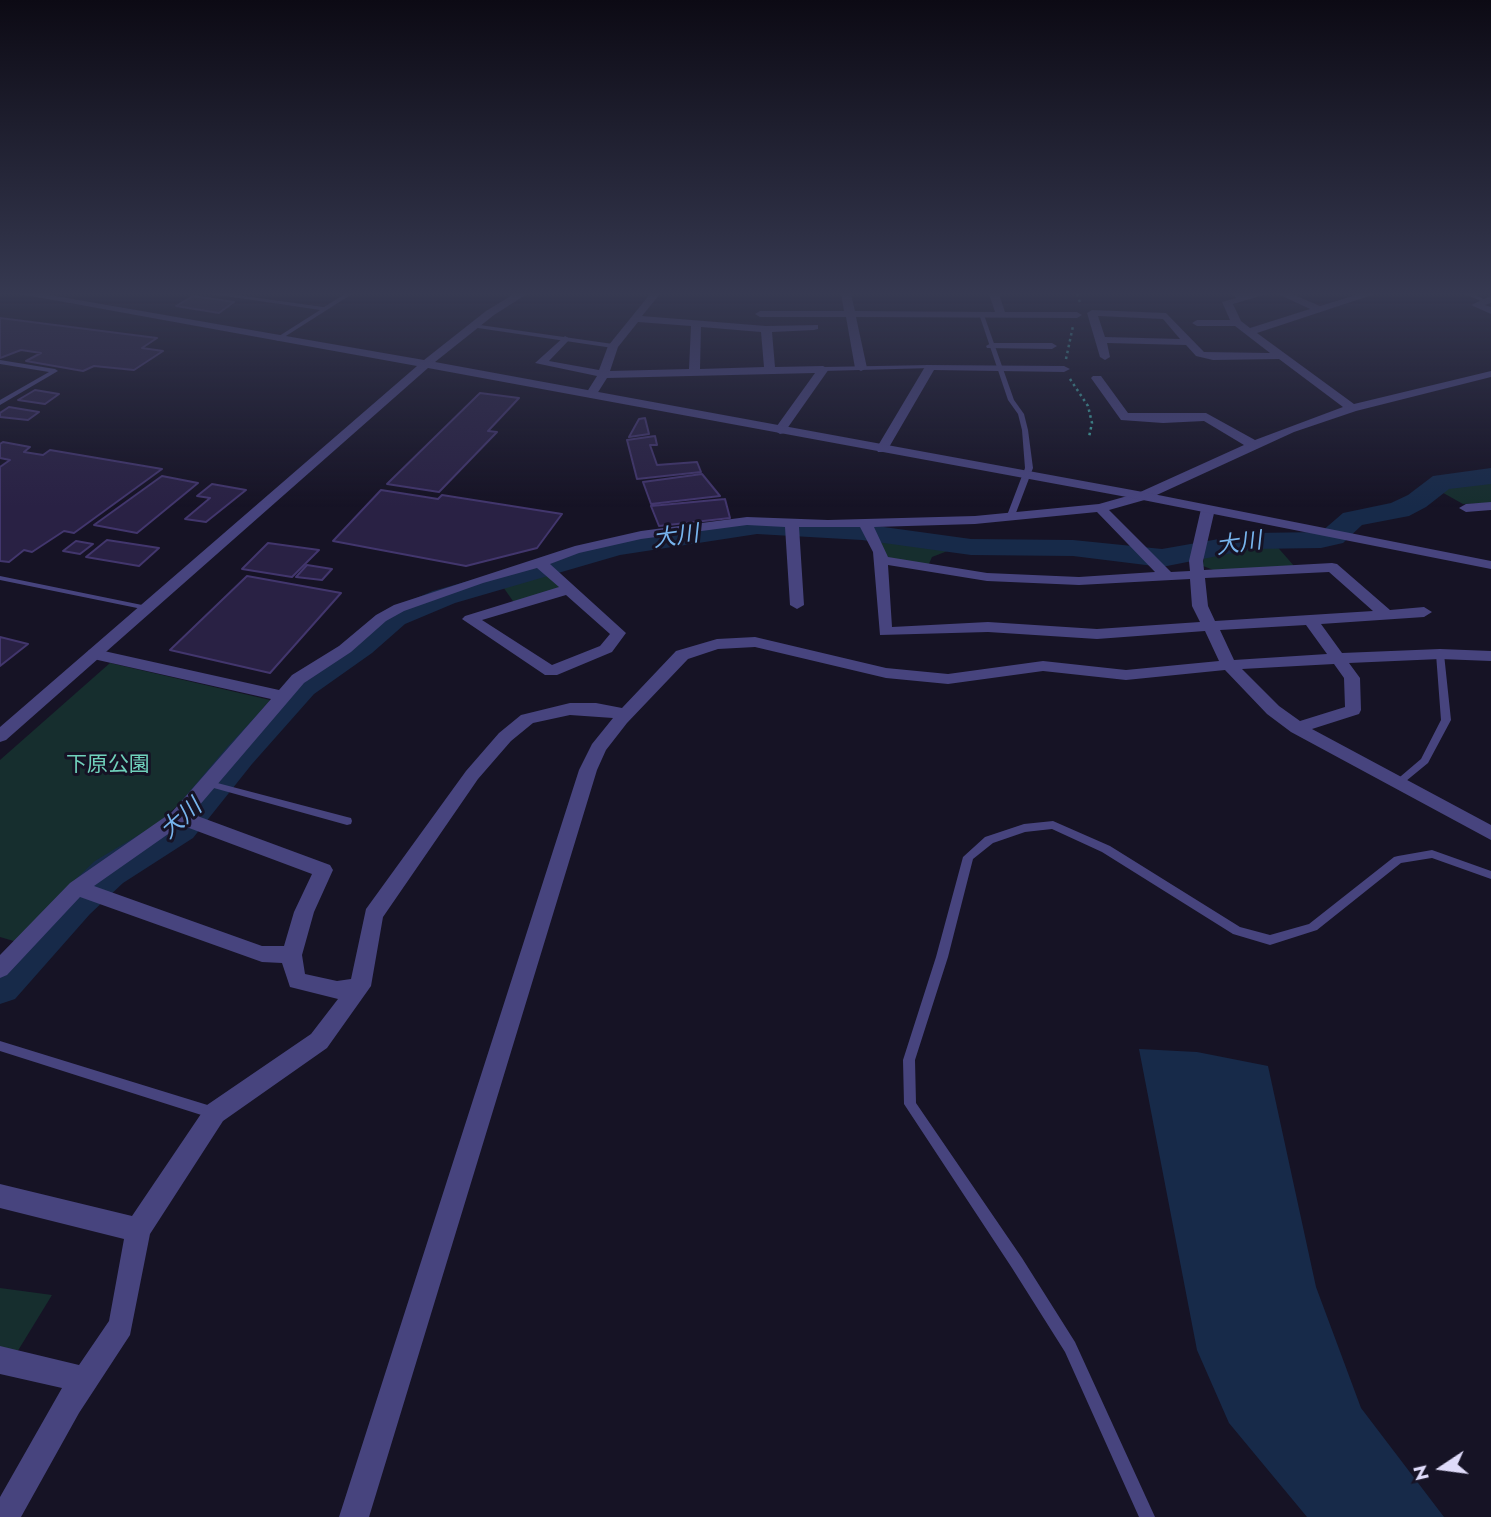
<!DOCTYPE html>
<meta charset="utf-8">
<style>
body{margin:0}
#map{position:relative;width:1491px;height:1517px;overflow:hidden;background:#161325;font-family:Jost,sans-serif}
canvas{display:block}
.north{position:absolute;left:1407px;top:1433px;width:70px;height:70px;-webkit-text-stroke:5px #161325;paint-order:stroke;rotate:257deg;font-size:19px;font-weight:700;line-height:28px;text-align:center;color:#dfdbfa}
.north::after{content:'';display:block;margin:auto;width:24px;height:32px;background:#dfdbfa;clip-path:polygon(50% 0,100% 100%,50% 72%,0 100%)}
</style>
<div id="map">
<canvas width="1491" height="1517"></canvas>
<div class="north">N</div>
</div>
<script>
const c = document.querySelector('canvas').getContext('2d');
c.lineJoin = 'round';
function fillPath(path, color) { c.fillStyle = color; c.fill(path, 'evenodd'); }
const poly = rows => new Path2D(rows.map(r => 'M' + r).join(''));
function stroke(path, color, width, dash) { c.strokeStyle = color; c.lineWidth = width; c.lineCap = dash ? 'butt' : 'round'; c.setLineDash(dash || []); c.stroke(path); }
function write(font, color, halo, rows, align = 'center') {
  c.font = font + ' Jost,"Noto Sans JP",sans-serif'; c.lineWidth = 6; c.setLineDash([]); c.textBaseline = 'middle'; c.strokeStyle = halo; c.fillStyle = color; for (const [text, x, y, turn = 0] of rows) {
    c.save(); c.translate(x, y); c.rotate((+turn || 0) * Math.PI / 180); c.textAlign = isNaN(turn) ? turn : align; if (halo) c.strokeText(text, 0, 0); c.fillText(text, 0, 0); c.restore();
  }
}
const green = poly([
 [1486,480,1491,484,1491,503,1463,504,1438,490],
 [874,535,958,547,932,557,928,566,883,559],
 [1255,542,1273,542,1295,567,1216,571,1203,566,1204,552],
 [547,570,560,584,557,591,515,604,501,584],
 [110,663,270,700,191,793,152,829,124,845,82,876,17,942,0,937,0,760],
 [0,1288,52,1295,11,1362,0,1359]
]);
const water = poly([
 [1139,1049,1197,1052,1268,1066,1316,1287,1361,1408,1444,1517,1307,1517,1229,1423,1197,1350]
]);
const river = poly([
 [1491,468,1491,484,1449,489,1426,507,1409,516,1362,525,1343,543,1321,548,1253,549,1162,567,1073,556,971,555,862,540,757,534,620,555,455,603,405,624,372,653,314,694,252,764,193,838,123,883,90,914,15,999,0,1004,0,958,62,892,95,861,167,818,228,746,290,680,350,639,383,612,433,591,617,539,757,518,862,524,971,539,1073,540,1162,549,1253,533,1321,532,1343,513,1391,503,1408,495,1433,476,1491,468]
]);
const building = poly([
 [193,296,234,302,219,313,176,306,193,296],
 [0,318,157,338,142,348,163,351,134,370,94,366,83,371,26,361,41,353,21,350,0,358,0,318],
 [35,390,59,394,45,404,18,400,35,390],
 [480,393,519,398,488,431,497,432,439,492,387,484,480,393],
 [9,407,39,412,28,420,0,417,0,413,9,407],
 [645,418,649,434,629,437,639,419,645,418],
 [655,436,657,445,650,445,657,465,697,462,701,472,637,479,627,440,655,436],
 [3,442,30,447,24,452,43,455,50,450,162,469,74,533,64,531,32,552,24,550,9,562,0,561,0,467,10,460,0,458,0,444,3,442],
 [702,474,720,496,651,504,643,482,702,474],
 [162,476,198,483,137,533,94,525,162,476],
 [212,484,246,490,206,522,185,519,210,498,197,496,212,484],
 [381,490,438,499,442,495,562,514,537,548,466,566,333,541,381,490],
 [725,499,730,518,659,526,651,506,725,499],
 [107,540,159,548,139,566,86,557,107,540],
 [76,541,93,544,80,554,63,551,76,541],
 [268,543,319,550,292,577,242,569,268,543],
 [307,565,332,569,322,580,296,577,307,565],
 [247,576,341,593,270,673,170,650,247,576],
 [0,637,28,644,0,666,0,637]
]);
const path = poly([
 [1077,294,1081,305],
 [1066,359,1073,326],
 [1070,379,1088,406,1092,423,1089,437]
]);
const service = poly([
 [212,294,229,294,324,307,345,294,352,294,278,341,276,340,276,338,320,310,212,294],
 [1465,294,1473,294,1488,301,1483,302,1465,294],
 [979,314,984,315,1014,400,1024,414,1028,430,1033,468,1014,518,1010,520,1006,518,1025,468,1022,430,1018,414,1008,400,979,314],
 [473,324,613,344,616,346,613,348,471,327,470,326,473,324],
 [0,360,55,369,58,371,0,405,0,400,49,372,0,364,0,360],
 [930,365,933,367,932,368,823,371,820,369,823,367,930,365],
 [0,576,147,606,151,608,147,610,0,580,0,576],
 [1440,651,1444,654,1451,720,1428,763,1400,786,1394,786,1392,784,1394,782,1421,759,1441,720,1436,654,1440,651],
 [206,780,347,817,351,818,352,821,351,824,347,825,203,785,201,783,203,781,206,780],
 [1053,821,1110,846,1240,927,1270,935,1309,924,1394,857,1398,856,1432,850,1491,871,1491,879,1432,858,1401,863,1317,930,1270,945,1233,934,1102,852,1052,829,1025,832,993,843,973,859,948,957,915,1060,916,1103,1022,1258,1075,1342,1155,1517,1139,1517,1065,1352,1012,1268,904,1104,903,1060,936,957,963,857,985,837,1024,824,1053,821],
 [0,1041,214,1107,219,1109,220,1113,219,1117,214,1119,0,1051,0,1041]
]);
const minor = poly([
 [650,294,660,294,642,316,766,326,818,325,818,329,814,330,772,332,775,367,823,366,829,369,784,433,780,434,774,430,815,373,607,378,595,397,591,398,585,395,597,376,535,363,565,336,570,339,549,361,599,370,608,346,650,294],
 [638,322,691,326,689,369,610,371,618,347,638,322],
 [701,327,761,332,764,367,700,369,701,327],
 [841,294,851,294,855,311,995,312,989,294,999,294,1005,312,1077,312,1082,315,1077,318,856,317,867,368,861,371,855,368,846,317,760,317,755,314,760,311,844,311,841,294],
 [1233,294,1267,294,1233,304,1241,321,1250,328,1310,309,1278,294,1292,294,1320,306,1359,294,1375,294,1257,333,1354,404,1491,371,1491,377,1356,411,1294,432,1148,499,1109,510,1171,572,1190,571,1189,561,1201,509,1208,505,1215,509,1203,561,1204,570,1332,563,1337,564,1390,610,1424,607,1432,612,1424,617,1321,624,1342,653,1440,649,1491,651,1491,661,1440,659,1349,663,1360,678,1361,710,1359,714,1312,729,1491,825,1491,840,1291,732,1267,714,1225,670,1126,680,1043,671,948,684,886,678,755,647,718,649,688,659,627,723,606,750,597,770,369,1517,339,1517,579,770,592,744,613,718,570,715,533,723,511,741,478,779,383,917,371,986,327,1048,223,1121,150,1234,130,1335,79,1413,21,1517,0,1517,0,1497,62,1388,0,1374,0,1346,79,1365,109,1321,124,1239,0,1208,0,1184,132,1216,207,1105,311,1034,338,999,290,987,282,963,262,962,80,897,7,975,0,978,0,955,70,883,172,812,271,699,89,658,87,654,89,650,95,649,279,690,292,675,339,646,376,615,394,605,575,546,641,531,747,517,828,520,975,516,1099,504,1138,493,1244,445,1204,421,1163,423,1121,420,1091,378,1093,376,1101,376,1128,413,1206,413,1255,440,1343,407,1279,359,1213,360,1196,356,1186,345,1107,343,1110,357,1105,360,1100,357,1087,313,1092,310,1166,313,1204,352,1270,353,1235,326,1197,326,1192,323,1197,320,1230,320,1222,302,1236,298,1233,294],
 [1098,316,1163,319,1180,339,1105,337,1098,316],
 [1097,512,1155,572,1079,577,987,573,888,557,874,527,975,524,1097,512],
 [747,525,785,527,790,605,797,609,804,605,799,527,860,527,873,552,880,635,988,632,1097,639,1205,631,1219,661,1126,670,1043,661,948,674,886,668,755,637,717,639,676,651,622,708,596,703,570,703,521,715,499,733,466,771,366,909,351,979,337,981,305,974,302,955,314,912,333,870,330,865,192,814,304,683,351,652,386,621,404,611,483,583,537,568,559,587,465,616,462,619,545,675,557,675,612,652,626,633,550,564,579,553,641,539,747,525],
 [888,565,987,581,1079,585,1190,579,1192,606,1200,622,1097,629,988,622,892,627,888,565],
 [1329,572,1373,611,1215,621,1208,606,1205,578,1329,572],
 [566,595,610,634,600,646,552,665,482,620,566,595],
 [1306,625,1327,654,1234,660,1220,630,1306,625],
 [1334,664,1344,678,1345,707,1300,721,1279,706,1242,669,1334,664],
 [181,825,312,874,294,912,284,946,262,946,94,886,181,825],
 [1491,296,1491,303,1485,305,1491,307,1491,314,1471,305,1491,296],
 [991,343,1052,343,1057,346,1052,349,987,348,986,346,991,343],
 [926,365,1064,366,1070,369,1064,372,934,370,888,449,886,452,878,452,876,449,926,365],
 [1491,502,1491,510,1466,512,1459,508,1466,504,1491,502]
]);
const tertiary = poly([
 [20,294,44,294,424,360,486,311,514,294,527,294,494,315,435,362,1143,492,1491,561,1491,569,1143,500,428,368,6,740,0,742,0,727,417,366,20,294]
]);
const parkNames = [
 ["下原公園",108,766]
];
const waterNames = [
 ["大川",676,538,-8],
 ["大川",1239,545,-8],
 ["大川",182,820,-42]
];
fillPath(green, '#162e2e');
fillPath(water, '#172a49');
fillPath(river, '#172a49');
fillPath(building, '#292144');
stroke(building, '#42366d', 2);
stroke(path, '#40aaa5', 2.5, [2.5, 3.5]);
fillPath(service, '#47447e');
fillPath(minor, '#47447e');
fillPath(tertiary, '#47447e');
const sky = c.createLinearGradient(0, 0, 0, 507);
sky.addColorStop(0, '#0c0a14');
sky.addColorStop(0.58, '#363951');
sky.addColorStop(1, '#36395100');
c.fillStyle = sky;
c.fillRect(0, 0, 1491, 507);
write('21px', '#70d1bb', '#161325', parkNames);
write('italic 23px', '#77b4ed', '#161325', waterNames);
</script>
